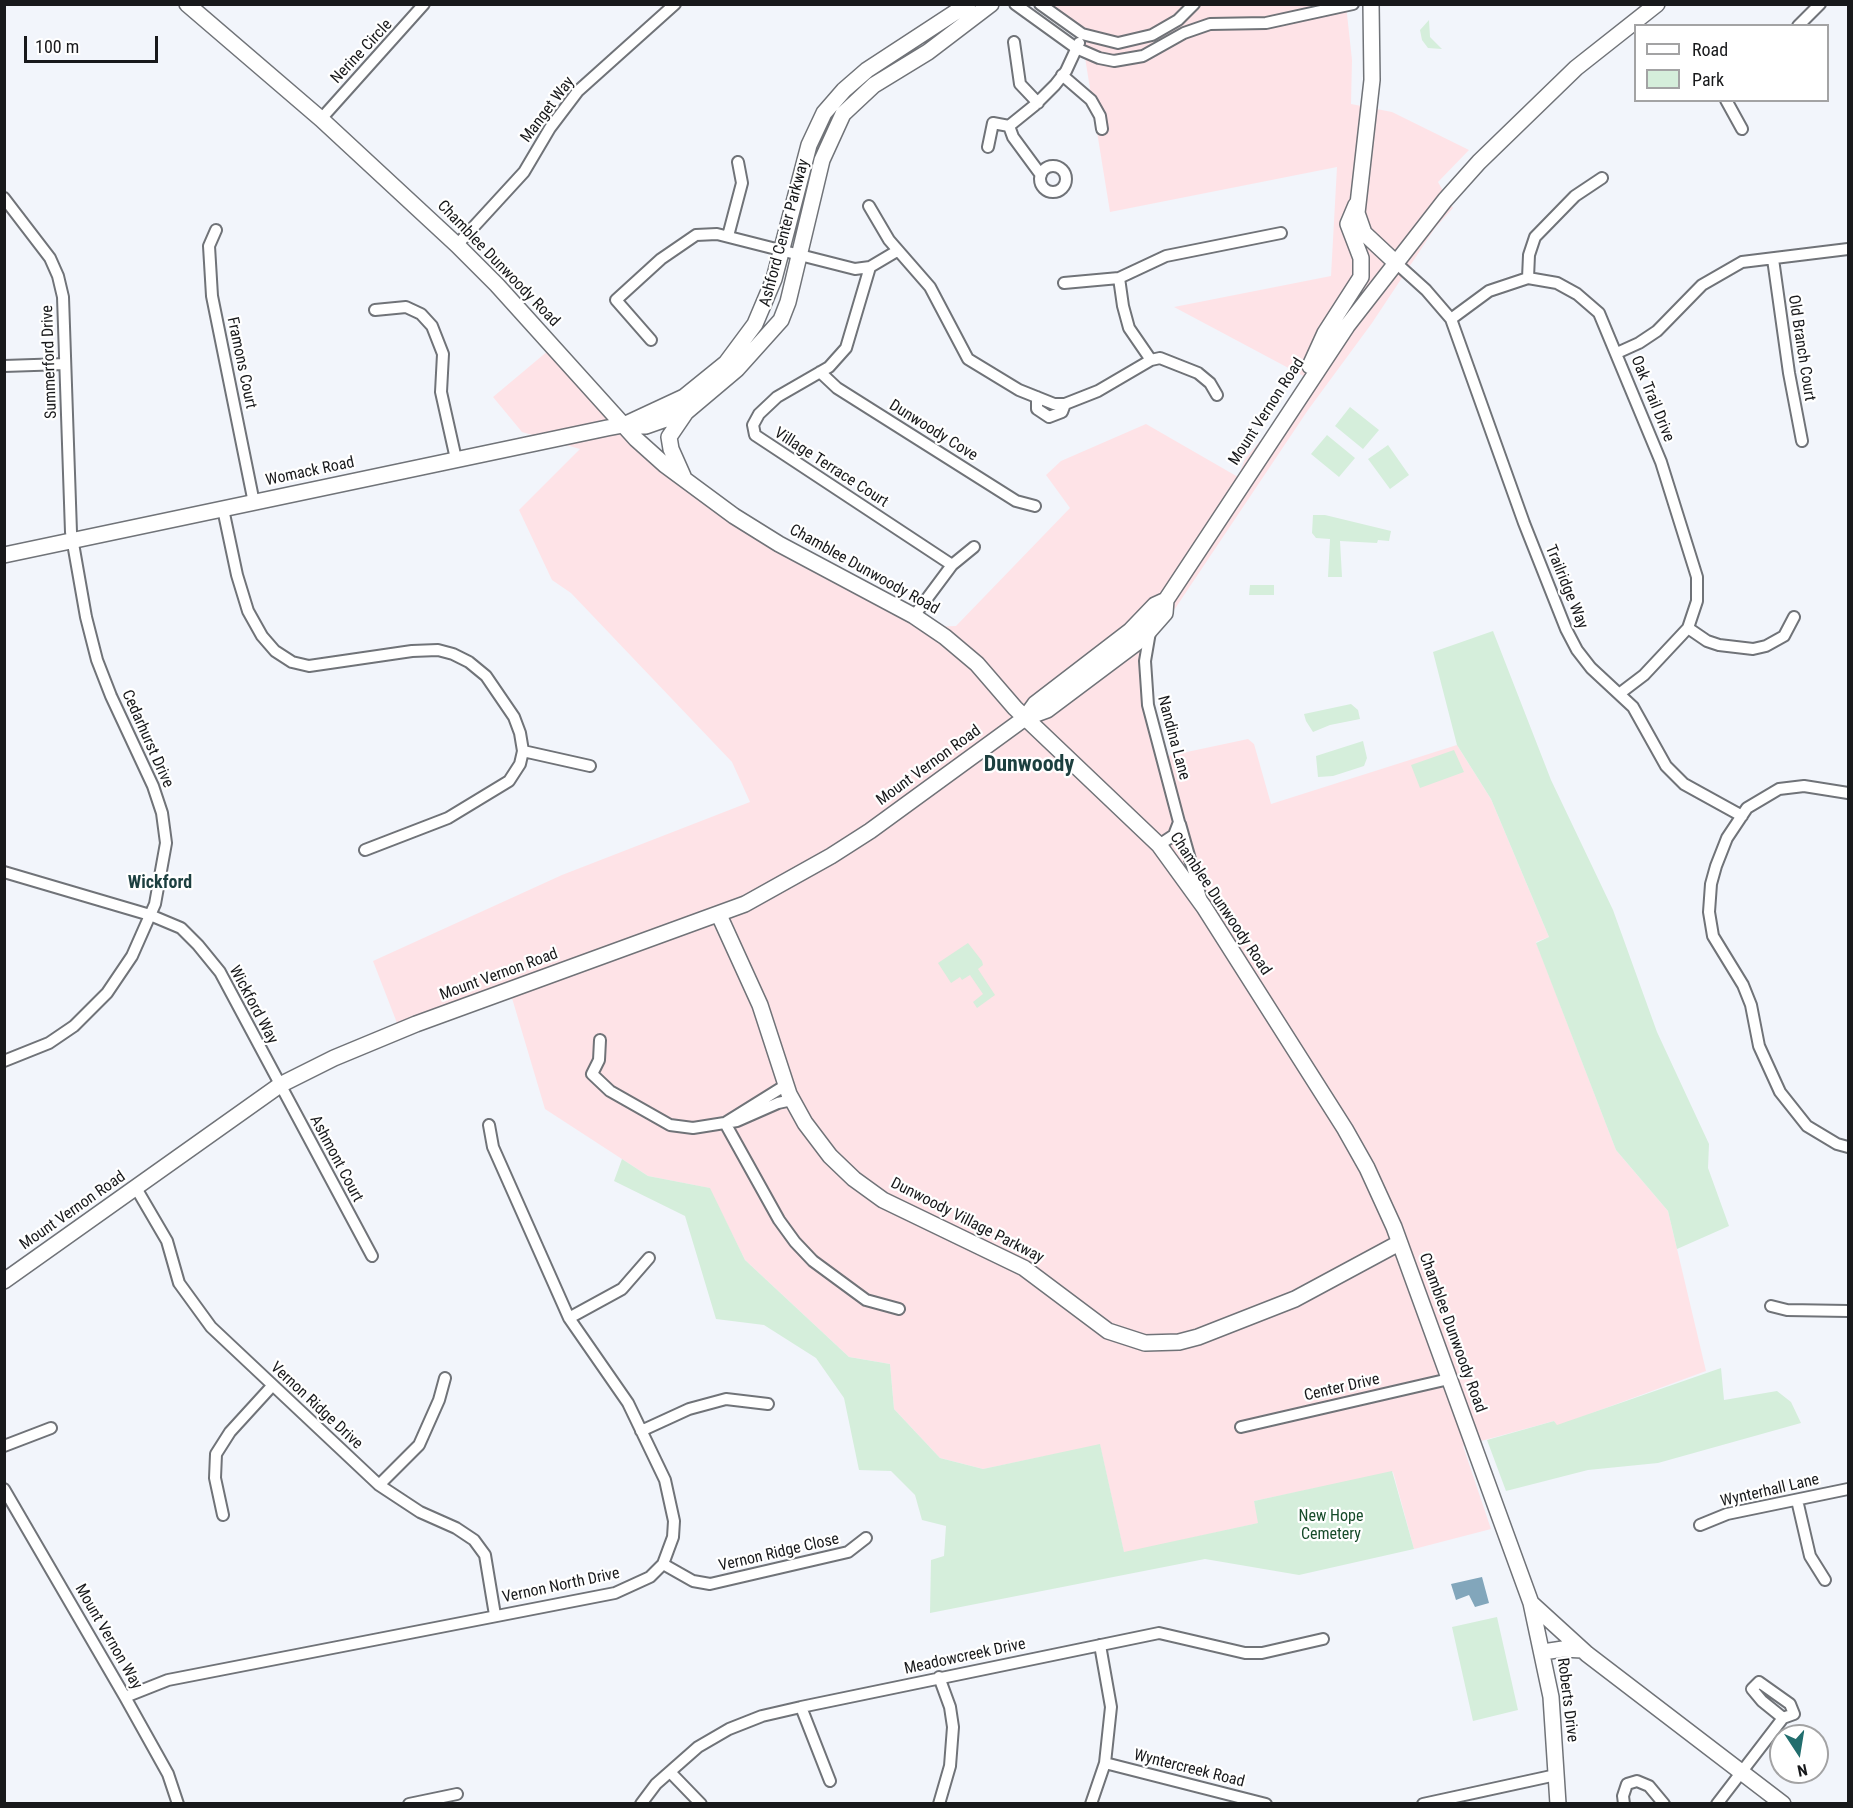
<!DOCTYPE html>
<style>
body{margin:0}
#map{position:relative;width:1853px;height:1808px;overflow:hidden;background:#f2f5fb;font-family:"Roboto Condensed",sans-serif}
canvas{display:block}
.frame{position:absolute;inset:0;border:6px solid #18191b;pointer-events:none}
.legend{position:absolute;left:1634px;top:24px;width:195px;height:78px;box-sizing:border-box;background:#fff;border:2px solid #a3a3a4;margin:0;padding:8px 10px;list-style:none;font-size:18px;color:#18191b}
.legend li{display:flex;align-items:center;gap:12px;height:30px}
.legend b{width:30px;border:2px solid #a3a3a4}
.north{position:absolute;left:1769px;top:1724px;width:60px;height:60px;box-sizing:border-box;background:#fff;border:2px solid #a3a3a4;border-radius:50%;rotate:168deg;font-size:16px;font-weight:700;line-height:24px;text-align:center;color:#18191b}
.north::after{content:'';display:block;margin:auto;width:21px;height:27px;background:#226e6e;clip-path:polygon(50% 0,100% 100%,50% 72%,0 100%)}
.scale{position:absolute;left:24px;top:36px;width:134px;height:27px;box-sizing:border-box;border:3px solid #18191b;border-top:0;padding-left:8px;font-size:18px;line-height:21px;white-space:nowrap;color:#18191b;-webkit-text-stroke:4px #fff;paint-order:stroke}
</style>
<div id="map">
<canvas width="1853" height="1808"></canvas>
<div class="frame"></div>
<ul class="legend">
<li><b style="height:8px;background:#fff"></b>Road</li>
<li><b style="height:16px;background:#d5eedb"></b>Park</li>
</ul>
<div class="north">N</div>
<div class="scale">100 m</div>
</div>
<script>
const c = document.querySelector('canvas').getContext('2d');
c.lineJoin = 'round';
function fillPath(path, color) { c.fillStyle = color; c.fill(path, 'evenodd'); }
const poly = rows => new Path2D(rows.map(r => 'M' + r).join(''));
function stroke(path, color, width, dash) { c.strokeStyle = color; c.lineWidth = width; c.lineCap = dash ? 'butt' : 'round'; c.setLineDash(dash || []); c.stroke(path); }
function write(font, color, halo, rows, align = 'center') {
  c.font = font + ' "Roboto Condensed",sans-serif'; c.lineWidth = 4.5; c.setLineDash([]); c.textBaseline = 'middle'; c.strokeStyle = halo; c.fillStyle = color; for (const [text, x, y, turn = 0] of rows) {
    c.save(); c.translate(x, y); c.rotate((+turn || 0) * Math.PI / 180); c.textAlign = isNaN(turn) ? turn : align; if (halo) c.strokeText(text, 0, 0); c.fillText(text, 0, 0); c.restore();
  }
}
const commercial = poly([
 [1048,5,1346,5,1352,60,1351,104,1392,112,1469,150,1438,182,1453,208,1435,228,1372,323,1308,410,1152,643,1151,664,1152,708,1168,756,1248,739,1254,744,1271,804,1457,745,1491,799,1549,937,1536,942,1616,1150,1668,1211,1706,1371,1557,1426,1554,1421,1463,1446,1491,1529,1414,1549,1393,1472,1254,1501,1259,1523,1124,1553,1100,1445,983,1469,940,1458,894,1409,890,1364,849,1357,745,1260,709,1188,648,1176,545,1109,509,988,397,1023,373,961,562,875,750,802,732,762,571,593,552,580,519,510,580,449,522,432,493,397,555,345,645,439,756,533,931,627,956,626,1070,508,1046,475,1061,461,1146,424,1238,477,1245,459,1311,380,1174,307,1331,276,1337,167,1110,212,1082,39]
]);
const green = poly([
 [1429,20,1430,37,1442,49,1428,48,1422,40,1420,30],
 [1350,407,1379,430,1363,449,1335,426],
 [1327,435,1355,458,1339,477,1311,454],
 [1388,445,1409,475,1390,489,1368,459],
 [1313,515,1325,515,1391,531,1389,541,1378,540,1377,543,1340,541,1342,577,1328,577,1330,539,1316,538,1312,533],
 [1250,585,1274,585,1274,595,1249,595],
 [1493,631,1551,780,1613,910,1657,1032,1709,1144,1708,1168,1729,1226,1677,1249,1668,1211,1616,1150,1536,943,1549,937,1491,799,1457,745,1433,652],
 [1351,704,1358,710,1360,719,1330,725,1313,732,1306,721,1304,714],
 [1363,741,1367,758,1364,766,1333,776,1318,777,1316,756],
 [1454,750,1464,772,1420,788,1411,765],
 [968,943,982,961,983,965,978,969,995,995,977,1008,973,1002,983,994,970,975,962,980,960,977,951,983,938,963],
 [622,1159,648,1176,710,1188,745,1260,849,1357,890,1364,894,1409,940,1458,983,1469,1100,1444,1124,1552,1258,1523,1254,1501,1392,1471,1414,1549,1299,1575,1205,1559,930,1613,931,1560,944,1556,946,1526,922,1520,915,1495,891,1471,859,1470,844,1398,816,1358,764,1325,716,1319,685,1216,614,1181],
 [1721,1368,1724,1400,1777,1391,1791,1402,1801,1423,1658,1463,1588,1470,1506,1491,1487,1440,1554,1421,1557,1425],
 [1497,1617,1518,1710,1473,1721,1452,1627]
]);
const water = poly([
 [1482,1577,1489,1603,1475,1607,1469,1595,1456,1600,1451,1584]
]);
const street = poly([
 [1015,4,1076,48,1099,58,1114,61,1143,56,1184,33,1210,24,1266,23,1353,4],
 [1040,4,1082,34,1118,43,1152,35,1178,20,1194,4],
 [1798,26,1820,4],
 [1014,42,1020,84,1038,103],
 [1062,75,1091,100,1100,116,1102,129],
 [1726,100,1742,129],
 [321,119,424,4],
 [1009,126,1035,105,1055,85,1066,71,1079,43],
 [1009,126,1013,137,1041,175],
 [988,147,993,123,1009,126],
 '1040 179a13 13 0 1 1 26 0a13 13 0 1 1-26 0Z',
 [4,198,50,258,58,276,63,297,71,532,86,617,97,660,111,696,153,786,162,813,166,843,155,904,132,956,107,993,74,1026,49,1043,4,1061],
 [869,206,889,240,930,287,968,359,1019,390,1054,404,1065,404,1098,391,1151,360,1160,358,1198,373,1210,383,1217,395],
 [216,230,209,246,212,296,254,503],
 [728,236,742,183,738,162],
 [457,245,524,172,550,128,578,91,675,4],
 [1773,259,1789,373,1802,441],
 [1395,262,1426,290,1451,319,1524,523,1566,629,1577,650,1591,668,1633,707,1666,766,1684,784,1742,816],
 [870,267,846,348,829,367,777,397,759,414,753,425,755,435,952,565],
 [1119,278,1123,306,1129,328,1151,360],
 [1528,278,1529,255,1535,237,1575,196,1602,178],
 [1064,283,1119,278,1166,256,1281,233],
 [375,310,406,307,421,314,432,326,443,354,441,392,456,459],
 [1451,319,1489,291,1528,278,1557,283,1577,294,1599,313,1661,462,1697,577,1697,601,1688,628,1644,675,1619,694],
 [651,340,616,300,661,259,696,235,717,234,855,269,870,267,897,251],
 [1617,353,1639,343,1657,331,1702,285,1742,262,1848,249],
 [4,366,64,364],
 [820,372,837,388,1016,501,1035,506],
 [1037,397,1037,409,1049,417,1062,412,1065,404],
 [223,509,237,575,248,611,262,636,275,651,292,662,309,666,412,651,438,650,453,654,469,662,486,676,514,717,520,733,523,751,520,764,509,781,448,818,365,850],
 [914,616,952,565,974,547],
 [1688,628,1707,641,1719,645,1753,649,1766,646,1784,636,1794,617],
 [1150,632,1145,661,1148,705,1179,822,1174,835,1159,845],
 [523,751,590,766],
 [1848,793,1804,786,1779,789,1747,808,1727,838,1716,866,1711,884,1709,912,1713,936,1743,985,1751,1005,1759,1046,1780,1092,1807,1126,1837,1144,1848,1147],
 [1180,824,1201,898],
 [4,872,150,915,181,928,198,945,220,972,372,1256],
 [600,1040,599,1060,592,1074,610,1091,670,1125,693,1128,737,1121,778,1103,792,1100],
 [725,1123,779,1220,795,1242,813,1261,866,1300,899,1309],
 [725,1123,786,1085],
 [136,1188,167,1241,179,1283,211,1327,379,1485,420,1512,456,1528,474,1540,485,1555,495,1615],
 [1771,1306,1787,1310,1848,1311],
 [569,1318,622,1289,649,1258],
 [1241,1427,1449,1379],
 [641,1431,689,1409,726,1399,768,1404],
 [4,1446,51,1428],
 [379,1485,419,1445,439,1400,445,1378],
 [4,1489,125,1697,168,1774,178,1804],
 [1797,1500,1810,1556,1825,1580],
 [223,1515,215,1478,216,1454,230,1432,272,1386],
 [1700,1525,1727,1514,1848,1489],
 [663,1564,693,1581,710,1584,848,1552,866,1538],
 [939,1677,950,1707,953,1727,950,1766,939,1804],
 [1759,1682,1790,1704,1794,1714,1783,1718,1762,1701,1752,1689,1759,1682],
 [125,1697,168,1680,615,1593,650,1577,663,1564,673,1537,674,1521,665,1480,628,1403,569,1318,493,1147,489,1125],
 [801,1707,830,1781],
 [1105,1763,1266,1804],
 [670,1772,701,1804],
 [409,1804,457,1794],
 [641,1804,656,1784,698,1747,729,1729,762,1716,801,1707,1159,1633,1245,1653,1262,1653,1323,1639],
 [1091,1804,1105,1763,1111,1707,1100,1645],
 [1423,1804,1556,1775],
 [1624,1804,1623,1796,1627,1784,1637,1781,1649,1786,1664,1804],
 [1717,1804,1783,1718]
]);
const secondary = poly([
 [187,4,321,119,457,245,497,285,636,439,665,465,734,516,779,544,914,616,945,637,977,664,1015,708,1159,845,1204,907,1345,1129,1367,1168,1394,1227,1531,1603,1551,1697,1558,1804],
 [1371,4,1372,80,1357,213,1364,233,1395,262],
 [1310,366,1325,333,1361,277,1361,258,1348,224,1356,205],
 [626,424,684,397,726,363,755,324,774,279,809,145,824,113,844,90,867,70,968,4],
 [683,476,671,449,669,437,686,412],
 [4,555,607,428,623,425,646,426,686,412,737,369,781,320,788,302,822,160,843,114,874,85,928,52,991,4],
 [1025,718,1047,710,1143,638,1165,613,1166,600],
 [719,915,760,1005,789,1094,805,1123,830,1156,854,1179,883,1200,1024,1268,1108,1331,1145,1343,1179,1342,1198,1337,1295,1299,1399,1243],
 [4,1281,280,1085,334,1058,416,1024,745,904,831,856,870,831,1025,718,1035,704,1130,631,1155,605,1166,600,1347,326,1445,200,1479,162,1576,68,1657,4],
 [1531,1603,1587,1654,1783,1804],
 [1543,1652,1563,1649,1582,1650]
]);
const streetNames = [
 ["Nerine Circle",362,52,-47],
 ["Manget Way",548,110,-53],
 ["Ashford Center Parkway",785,233,-75],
 ["Chamblee Dunwoody Road",498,264,46],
 ["Old Branch Court",1801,348,81],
 ["Summerford Drive",50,362,-92],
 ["Framons Court",241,363,78],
 ["Oak Trail Drive",1652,399,68],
 ["Mount Vernon Road",1267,412,-57],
 ["Dunwoody Cove",933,431,32],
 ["Village Terrace Court",831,468,33],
 ["Womack Road",310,472,-12],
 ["Chamblee Dunwoody Road",864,570,29],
 ["Trailridge Way",1566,587,68],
 ["Nandina Lane",1173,738,75],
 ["Cedarhurst Drive",147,739,66],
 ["Mount Vernon Road",929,766,-36],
 ["Chamblee Dunwoody Road",1220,904,56],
 ["Mount Vernon Road",499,975,-20],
 ["Wickford Way",253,1005,62],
 ["Ashmont Court",336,1159,62],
 ["Mount Vernon Road",73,1211,-35],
 ["Dunwoody Village Parkway",967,1221,27],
 ["Chamblee Dunwoody Road",1452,1333,70],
 ["Center Drive",1342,1388,-13],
 ["Vernon Ridge Drive",316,1406,43],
 ["Wynterhall Lane",1770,1491,-13],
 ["Vernon Ridge Close",779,1553,-13],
 ["Vernon North Drive",561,1586,-12],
 ["Mount Vernon Way",108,1637,60],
 ["Meadowcreek Drive",965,1657,-12],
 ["Roberts Drive",1567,1700,83],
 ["Wyntercreek Road",1189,1769,14]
];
const parkNames = [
 ["New Hope",1331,1517],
 ["Cemetery",1331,1535]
];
const neighbourhoodNames = [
 ["Wickford",160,883]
];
const districtNames = [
 ["Dunwoody",1029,765]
];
fillPath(commercial, '#fee3e7');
fillPath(green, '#d5eedb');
fillPath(water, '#82a6bb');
stroke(street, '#707378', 14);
stroke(secondary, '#707378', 18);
stroke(street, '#fff', 10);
stroke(secondary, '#fff', 15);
write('16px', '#18191b', '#fff', streetNames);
write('16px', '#164b29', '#fff', parkNames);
write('bold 18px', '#1c3f3f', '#fff', neighbourhoodNames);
write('bold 22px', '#1c3f3f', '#fff', districtNames);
</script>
